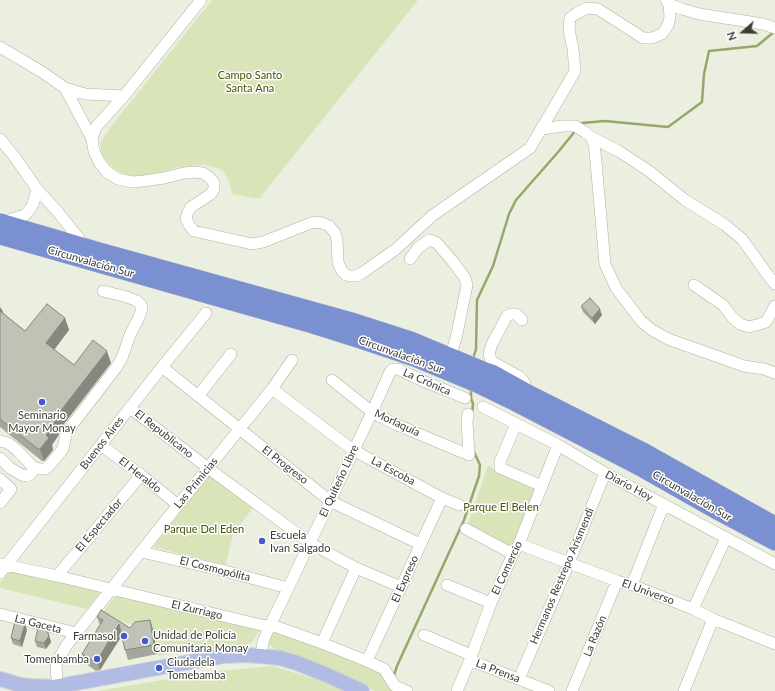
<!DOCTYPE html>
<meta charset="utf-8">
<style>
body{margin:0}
#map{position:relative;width:775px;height:691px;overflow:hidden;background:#ebefe0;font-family:Lato,sans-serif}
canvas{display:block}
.north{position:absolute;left:723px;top:12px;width:40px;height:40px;-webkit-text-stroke:3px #fff;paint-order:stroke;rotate:250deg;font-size:11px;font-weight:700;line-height:16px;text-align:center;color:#3a3c36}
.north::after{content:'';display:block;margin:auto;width:14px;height:18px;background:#3a3c36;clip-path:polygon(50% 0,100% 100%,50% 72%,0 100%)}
</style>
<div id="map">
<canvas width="775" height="691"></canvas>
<div class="north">N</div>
</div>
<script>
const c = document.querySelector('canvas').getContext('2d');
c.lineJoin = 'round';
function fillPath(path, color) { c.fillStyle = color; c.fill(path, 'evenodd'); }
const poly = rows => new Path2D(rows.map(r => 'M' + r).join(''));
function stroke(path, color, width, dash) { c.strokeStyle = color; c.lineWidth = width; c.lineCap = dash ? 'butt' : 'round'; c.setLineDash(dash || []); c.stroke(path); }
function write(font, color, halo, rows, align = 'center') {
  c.font = font + ' Lato,sans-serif'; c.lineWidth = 3; c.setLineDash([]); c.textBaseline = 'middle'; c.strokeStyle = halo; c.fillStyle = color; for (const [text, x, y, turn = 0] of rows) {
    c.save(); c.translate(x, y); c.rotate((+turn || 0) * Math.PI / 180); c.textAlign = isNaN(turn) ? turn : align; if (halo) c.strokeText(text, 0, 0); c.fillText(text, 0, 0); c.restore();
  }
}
const green = poly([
 [212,0,418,0,259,199,232,194,229,181,223,171,217,168,205,165,179,167,159,173,141,176,132,176,125,175,112,167,105,159,101,151,101,142,110,128],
 [488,466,536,489,512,545,508,546,468,524],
 [210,474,253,508,233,534,226,565,153,547],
 [12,571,97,590,99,594,87,609,0,588,0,583,9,572],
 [115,596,117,596,259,629,260,630,251,643,208,652,201,649,158,656,153,629,101,617,100,616],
 [272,632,280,632,392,676,388,687,396,691,375,691,334,672,277,651,269,644,270,639],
 [272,666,335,685,348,691,98,691,209,672]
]);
const stream = poly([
 [579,126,582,123,605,121,668,127,702,102,704,74,709,51,757,46,775,31],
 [473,359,476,349,477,300,493,266,509,214,516,200,559,151,576,130],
 [471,388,471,398,473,404,472,414],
 [393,678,397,666,464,520,479,476,480,465,474,452]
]);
const minor = poly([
 [669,4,682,9,699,14,763,24,775,28],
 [0,47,42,72,65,88,85,94,124,96,96,127,92,139,94,151,99,162,107,172,118,179,132,182,144,181,164,178,184,173,194,172,203,173,209,177,214,183,214,189,211,194,191,207,188,212,186,218,189,225,194,231,252,244,263,242,311,223,316,222,322,223,329,226,335,233,337,240,338,262,340,267,342,271,346,275,350,276,356,276,362,273,396,249,433,215,530,148,567,85,575,71,573,49,569,30,570,18,577,13,587,8,598,9,643,38,652,38,662,34,668,25,670,17,669,4,666,0],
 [65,88,92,139],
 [124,96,201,0],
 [541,129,563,126,575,126,585,132,591,137,620,152,649,171,685,200,725,225,742,239,767,274,775,284],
 [591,137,594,144,596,162,605,264,616,288,641,321,652,330,668,339,744,366,764,369,775,373],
 [0,139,14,156,37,189,57,211,85,246],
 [2,222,8,220,25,215,30,209,33,204,37,189],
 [410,259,418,248,426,242,430,240,437,243,454,263,465,278,467,285,457,334,451,355],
 [694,285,723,305,732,317,740,324,749,327,760,324,766,322,775,306],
 [522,320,516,314,511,314,507,316,492,344,489,354,490,358,493,362,520,377,524,382,528,393],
 [162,367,330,501,420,544],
 [332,380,372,412,395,424,469,455,467,422,468,414],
 [272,389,353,450,442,498,459,505],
 [198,396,231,354],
 [483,407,558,445,605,473,775,564],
 [130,408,208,468,310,543,356,568,401,587],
 [516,424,500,462,500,468,542,486],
 [0,441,8,443,17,450,33,467,40,469,45,469,49,466,63,449,66,434,69,429,116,368,122,358,130,335,139,317,142,309,141,305,137,301,127,297,103,291],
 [101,445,141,475,178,505],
 [0,458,10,468,22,475,27,476,31,474,33,471,33,467],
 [0,479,11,489,0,503],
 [466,529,513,554],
 [519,544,569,563,617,581,632,585,693,609,713,619,775,644],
 [141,552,221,570,288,588],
 [0,564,57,576,261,625,277,627,322,643,367,661,384,669,395,686,407,691],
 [0,573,162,367,206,313],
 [57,576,141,475],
 [447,585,491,603],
 [632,585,664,504],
 [693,609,726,538],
 [0,614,76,633],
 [424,635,471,655],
 [322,643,356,568],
 [261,656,263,642,267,632,330,501,372,412,390,372,393,369,398,369,423,381,465,398],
 [470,660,549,691],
 [367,661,442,498],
 [519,679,569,563,605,473],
 [58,686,56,669,57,662,66,646,178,505,272,389,292,360],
 [457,691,470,660,491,603,513,554,519,544,558,445],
 [572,691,617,581],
 [684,691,713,619]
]);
const major = poly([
 [0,679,17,684,28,686,54,687,223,656,245,655,261,656,280,658,297,663,327,675,362,691]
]);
const highway = poly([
 [0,222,99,251,355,322,411,340,483,370,492,373,528,393,643,451,775,525],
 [0,236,306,323,360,340,414,358,479,385,510,400,643,469,717,511,775,542]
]);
const wall = poly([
 [581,306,602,315,595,324,583,312],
 [0,307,1,308,4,314,25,331,65,318,69,330,54,350,74,365,111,363,63,425,60,431,58,436,52,445,53,450,44,461,42,461,0,427],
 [97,617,130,628,153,629,157,654,128,660,125,650,122,635,100,670,96,671,85,663,82,654,100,625],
 [27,630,22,647,13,644,11,638],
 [48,633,51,642,46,649,37,647,35,641]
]);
const shadedWall = poly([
 [1,308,6,320,0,313,0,310],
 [600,309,602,315,595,324,592,318],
 [65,318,69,330,50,355,46,343],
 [107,351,111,363,63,425,60,431,58,436,52,445,53,450,44,461,40,449,46,435,59,413],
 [150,620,153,629,157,654,154,645],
 [25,624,27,630,22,647,20,641],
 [119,624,123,634,100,670,97,661],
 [48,633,51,642,46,649,44,643]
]);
const building = poly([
 [590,298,600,309,592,318,581,306,590,298],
 [47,304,65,318,46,343,74,365,93,340,107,351,59,413,56,419,54,424,46,435,49,438,40,449,38,449,0,419,0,311,25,331,47,304],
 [101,610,130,628,135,622,150,620,154,645,125,650,119,624,97,661,93,661,82,654,103,620,97,617,101,610],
 [15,621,25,624,20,641,11,638,15,621],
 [38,628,47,630,49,636,44,643,35,641,38,628]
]);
const markers = [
 [42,402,4,"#4059cc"],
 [262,541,4,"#4059cc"],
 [124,636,4,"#4059cc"],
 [145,641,4,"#4059cc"],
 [97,659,4,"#4059cc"],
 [159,668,4,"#4059cc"]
];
const parkNames = [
 ["Campo Santo",250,75],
 ["Santa Ana",250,88],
 ["Parque El Belen",501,507],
 ["Parque Del Eden",204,529]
];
const streetNames = [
 ["Circunvalación Sur",91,262,16],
 ["Circunvalación Sur",401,355,20],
 ["La Crónica",427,382,24],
 ["Morlaquía",397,423,25],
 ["El Republicano",164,434,38],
 ["Buenos Aires",102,443,-52],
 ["El Progreso",285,465,38],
 ["La Escoba",393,471,28],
 ["El Heraldo",140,475,38],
 ["El Quiteño Libre",339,481,-65],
 ["Las Primicias",196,483,-51],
 ["Diario Hoy",629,486,28],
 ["Circunvalación Sur",692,496,30],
 ["El Espectador",99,525,-50],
 ["El Comercio",507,568,-65],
 ["El Cosmopólita",215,569,14],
 ["Hermanos Restrepo Arismendi",562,576,-67],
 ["El Expreso",405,579,-66],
 ["El Universo",648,592,20],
 ["El Zurriago",197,610,13],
 ["La Gaceta",38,624,14],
 ["La Razón",595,636,-68],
 ["La Prensa",498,671,21]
];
const poiNames = [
 ["Seminario",42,415,"center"],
 ["Mayor Monay",42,428,"center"],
 ["Escuela",270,535],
 ["Ivan Salgado",270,548],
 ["Unidad de Policía",153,635],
 ["Comunitaria Monay",153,648],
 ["Farmasol",116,636,"right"],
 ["Tomenbamba",89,659,"right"],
 ["Ciudadela",167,662],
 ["Tomebamba",167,675]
];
fillPath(green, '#d9e5b8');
stroke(stream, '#98a769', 2.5);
stroke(minor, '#afb2a5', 12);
stroke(major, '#d0d0cf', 16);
stroke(highway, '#d0d0cf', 18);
stroke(minor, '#fff', 11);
stroke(major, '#b0bce3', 14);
stroke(highway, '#7b90d1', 17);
fillPath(wall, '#a4a79c');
fillPath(shadedWall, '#86887f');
fillPath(building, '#bfc2b5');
stroke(building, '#86887f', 1);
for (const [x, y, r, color] of markers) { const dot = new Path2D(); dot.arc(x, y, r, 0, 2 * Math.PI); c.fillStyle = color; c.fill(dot); stroke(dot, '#fff', 1.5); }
write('11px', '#47530a', '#fff', parkNames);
write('11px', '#3a3c36', '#fff', streetNames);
write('11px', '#3a3c36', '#fff', poiNames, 'left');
</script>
